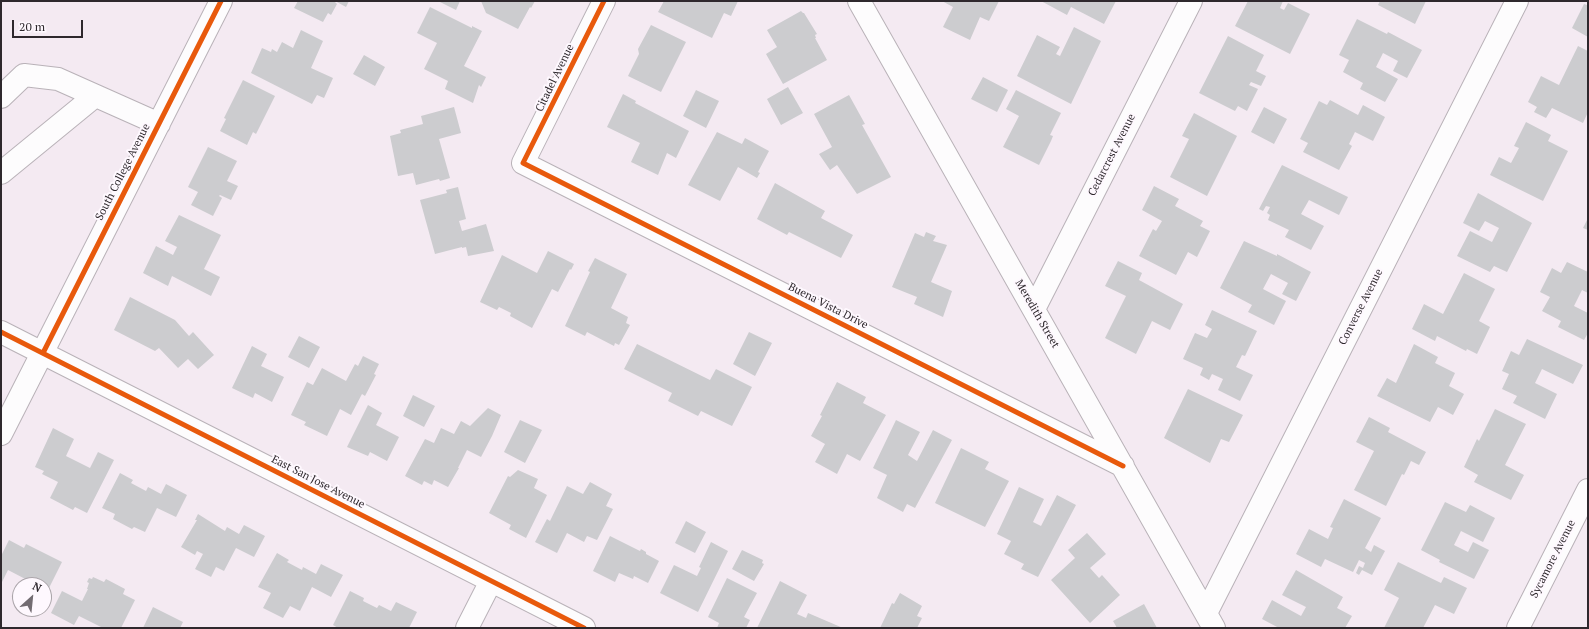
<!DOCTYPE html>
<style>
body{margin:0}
#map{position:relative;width:1589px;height:629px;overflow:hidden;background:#f4eaf2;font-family:"PT Serif",serif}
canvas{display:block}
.frame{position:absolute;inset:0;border:2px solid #2e282d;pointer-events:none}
.north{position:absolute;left:12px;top:577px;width:40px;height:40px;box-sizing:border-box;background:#fef8fe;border:1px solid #aba5aa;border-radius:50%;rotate:27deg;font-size:11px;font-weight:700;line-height:16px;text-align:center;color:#2e282d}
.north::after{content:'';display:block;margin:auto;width:14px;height:18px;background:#736c72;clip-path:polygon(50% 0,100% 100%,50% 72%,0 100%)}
.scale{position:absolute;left:12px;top:20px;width:71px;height:18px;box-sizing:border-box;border:2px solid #2e282d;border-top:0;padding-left:5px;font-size:12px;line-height:14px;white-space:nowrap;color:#2e282d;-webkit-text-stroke:3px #fef8fe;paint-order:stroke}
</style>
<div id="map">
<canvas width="1589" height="629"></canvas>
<div class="frame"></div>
<div class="north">N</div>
<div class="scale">20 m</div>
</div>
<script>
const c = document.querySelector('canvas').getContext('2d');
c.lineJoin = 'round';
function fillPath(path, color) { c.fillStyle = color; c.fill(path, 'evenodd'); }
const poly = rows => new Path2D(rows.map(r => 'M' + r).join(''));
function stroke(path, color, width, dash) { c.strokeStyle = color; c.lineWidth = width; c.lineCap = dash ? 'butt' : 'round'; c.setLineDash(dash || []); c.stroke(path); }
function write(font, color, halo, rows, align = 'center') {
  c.font = font + ' "PT Serif",serif'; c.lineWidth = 4; c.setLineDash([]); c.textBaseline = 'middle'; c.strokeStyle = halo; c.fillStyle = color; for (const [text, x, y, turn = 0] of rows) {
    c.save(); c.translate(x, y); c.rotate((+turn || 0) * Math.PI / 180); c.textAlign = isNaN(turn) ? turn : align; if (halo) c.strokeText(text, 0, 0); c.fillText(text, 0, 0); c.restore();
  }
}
const building = poly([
 [298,1,334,1,337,4,331,15,328,13,323,22,294,8],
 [335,1,349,1,346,7],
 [438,1,460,1,456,10],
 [481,1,535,1,531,8,530,7,518,29,486,13],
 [664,1,738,1,731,16,724,13,712,38,658,12],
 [942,1,999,1,989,21,980,17,970,40,943,27,953,7],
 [1041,1,1116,1,1104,24,1071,7,1067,15],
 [1248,1,1283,1,1280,8,1284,10,1288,3,1310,14,1290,54,1235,26],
 [1380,1,1426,1,1415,24,1378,5],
 [1588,3,1588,37,1572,28,1584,4,1587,5],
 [430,7,472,28,472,26,482,31,464,66,486,77,481,87,479,85,473,103,445,89,448,81,424,69,437,43,417,33],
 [801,11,803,13,804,13,817,34,815,35,816,38,815,38,827,60,783,84,766,54,777,47,767,30],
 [1357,19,1387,34,1388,32,1422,50,1407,78,1393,71,1398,61,1383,53,1376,67,1398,79,1385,102,1360,89,1363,83,1343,72,1349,60,1339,55],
 [651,25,686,42,661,92,628,76,639,54,638,49],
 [1074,27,1101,41,1071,104,1017,76,1037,35,1060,47,1056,54,1060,56],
 [301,30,323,41,311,68,333,78,324,98,317,95,312,104,251,73,262,48,271,52,272,49,277,52,282,42,293,48],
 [1228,36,1264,55,1256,71,1266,76,1261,86,1251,82,1249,85,1258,89,1247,111,1238,106,1235,111,1199,93],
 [1578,46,1588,51,1588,112,1583,123,1552,108,1546,118,1534,112,1537,107,1528,102,1541,76,1559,85],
 [364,55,385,67,375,86,353,74],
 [983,77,1008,90,997,112,971,99],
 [243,80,275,96,256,134,253,132,247,145,220,131,226,119,224,118],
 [788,87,803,113,781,125,767,99],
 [696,90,719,101,706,128,683,116],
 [1016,90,1061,113,1050,135,1053,136,1051,141,1039,165,1003,147,1019,116,1006,109],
 [623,94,636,101,635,103,689,131,676,158,667,153,658,175,631,162,640,143,607,127],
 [849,95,865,124,862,125,891,177,857,194,837,165,830,170,819,154,832,147,814,114],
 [1330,100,1358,115,1363,105,1385,117,1373,141,1355,132,1349,144,1352,146,1339,170,1303,152,1308,143,1300,139,1319,101,1327,105],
 [454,107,461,133,439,139,450,178,440,181,439,179,416,185,413,173,398,176,390,136,401,133,400,130,423,124,421,116],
 [1264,107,1287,119,1274,144,1251,132],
 [1194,113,1237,136,1207,196,1170,177,1189,139,1182,136],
 [1526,122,1551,135,1548,141,1568,151,1543,201,1490,175,1499,157,1511,163,1519,148,1514,146],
 [717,132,742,144,745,138,769,151,758,172,760,173,757,178,738,167,720,201,688,185],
 [208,147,237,161,227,181,238,186,231,200,220,195,219,196,222,198,213,216,191,205,198,192,188,187],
 [1282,165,1348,197,1339,215,1309,200,1301,214,1324,226,1311,250,1285,237,1289,230,1268,220,1270,215,1267,213,1270,207,1266,206,1263,211,1259,209],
 [775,183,825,211,821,218,853,235,841,258,789,232,787,235,757,219],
 [1154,186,1179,199,1175,206,1203,221,1200,226,1210,231,1197,257,1188,252,1176,275,1139,256,1153,229,1156,231,1162,221,1142,210],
 [458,187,466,219,459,221,462,231,486,224,494,251,468,256,466,247,462,248,462,247,435,254,420,200,447,193,446,190],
 [1478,193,1532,223,1507,272,1494,266,1490,272,1457,256,1470,231,1492,242,1499,228,1485,221,1479,231,1463,223],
 [179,215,221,235,204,269,220,277,211,296,172,276,168,286,143,273,156,246,173,255,177,247,165,241],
 [1588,218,1588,230,1583,228],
 [926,232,936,236,933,241,947,245,931,282,952,291,943,317,914,304,917,297,892,287,915,233,924,237],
 [1244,241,1277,256,1277,254,1311,272,1296,301,1282,294,1288,283,1271,274,1263,289,1286,301,1274,325,1248,312,1252,305,1220,288],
 [548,251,574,264,571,270,570,269,558,292,552,289,532,328,510,316,511,313,499,307,497,310,480,302,502,255,537,273],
 [595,258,627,274,611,308,628,317,626,323,630,325,619,345,615,343,614,346,587,332,585,336,565,326,590,272,588,271],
 [1118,261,1142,273,1139,280,1183,304,1170,330,1152,321,1136,354,1105,338,1126,296,1105,286],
 [1567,262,1588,272,1588,293,1582,290,1574,306,1588,313,1588,333,1584,340,1558,327,1561,321,1542,311,1550,297,1540,292,1552,268,1561,273],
 [1464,273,1495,289,1479,321,1490,327,1477,354,1467,349,1466,351,1437,336,1435,341,1412,329,1424,304,1443,314],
 [130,297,175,320,189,336,193,332,214,355,198,369,188,359,178,368,159,348,155,351,114,330],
 [1212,310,1257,331,1245,356,1242,355,1236,367,1253,375,1240,401,1218,390,1223,379,1212,374,1209,380,1200,375,1203,368,1183,359,1195,333,1207,338,1212,329,1205,325],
 [749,332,772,343,755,376,733,364],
 [299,336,320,347,309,368,288,357],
 [1527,339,1583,365,1573,384,1542,369,1535,383,1557,394,1545,419,1513,403,1517,396,1502,389,1509,374,1502,371,1511,351,1519,355],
 [637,344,710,380,716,369,752,387,732,426,701,411,698,416,668,401,672,393,624,369],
 [1414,344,1438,357,1435,363,1455,373,1449,386,1464,394,1453,415,1438,407,1430,422,1377,396,1387,378,1396,383],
 [252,346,267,354,261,366,284,377,272,402,255,393,253,398,232,388],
 [363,356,379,364,374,374,376,375,365,396,362,394,351,415,340,409,327,436,304,425,306,422,291,415,307,382,313,385,322,368,346,381,355,364,358,366],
 [837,382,866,397,863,403,886,415,860,461,847,454,837,474,815,462,825,444,811,436,822,416,820,415],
 [1188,389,1243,415,1229,442,1221,439,1210,463,1164,438],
 [413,395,435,406,424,427,403,416],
 [368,405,382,413,376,425,399,437,387,461,370,452,368,456,347,447],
 [488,408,501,415,492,436,481,457,467,450,458,468,459,468,448,487,434,480,432,485,424,481,422,485,405,476,425,439,434,443,441,428,454,434,461,421,470,426],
 [1495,409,1526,424,1505,465,1524,475,1511,500,1474,482,1478,475,1464,467,1477,439,1479,441],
 [1369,417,1390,428,1388,432,1426,452,1419,465,1411,461,1404,475,1402,474,1386,506,1354,490,1374,451,1356,442],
 [520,420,542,430,525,463,504,452],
 [896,420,920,432,908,455,917,461,933,430,952,440,915,508,907,504,903,512,877,498,887,475,873,468],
 [53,428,74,439,66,456,90,468,98,452,114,460,87,513,75,507,73,510,50,498,58,482,42,474,44,471,35,467],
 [961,448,989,462,985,469,1009,481,985,527,935,503],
 [518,470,538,479,534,488,547,495,526,538,509,529,511,525,489,513,508,476,510,477],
 [120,473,133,480,131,483,146,491,148,487,161,494,166,484,187,495,176,517,157,508,145,532,134,527,132,529,113,519,115,514,102,508],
 [590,482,612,494,606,506,613,509,597,540,587,536,584,542,567,533,557,553,535,542,547,519,550,521,567,486,583,494],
 [1019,487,1044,499,1033,522,1041,526,1057,495,1076,505,1038,577,1021,569,1024,564,1004,554,1011,541,997,534],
 [1344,499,1381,518,1365,548,1371,552,1374,545,1385,551,1372,575,1362,570,1359,575,1356,573,1359,566,1363,568,1365,563,1359,560,1353,572,1325,559,1321,567,1296,554,1309,529,1328,539,1333,528,1330,527],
 [1445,502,1466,512,1470,505,1495,518,1483,542,1461,531,1454,545,1468,552,1473,542,1489,550,1474,579,1439,562,1440,560,1421,550],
 [198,514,225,531,227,527,239,534,244,525,265,536,254,557,236,548,224,571,216,567,211,577,195,569,203,554,197,551,195,555,181,547,197,520,195,520],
 [686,521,706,532,695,553,675,543],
 [1087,533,1106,554,1090,568,1099,578,1102,575,1120,595,1090,623,1051,580,1075,558,1068,550],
 [610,536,640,551,641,549,646,552,646,554,659,561,648,583,634,576,633,579,619,573,615,582,593,571],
 [9,540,24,548,26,544,62,562,44,598,44,585,32,585,33,583,8,570,1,584,1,556],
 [711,542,728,551,698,612,660,593,674,565,697,576,701,568,699,567],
 [742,550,763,560,762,563,764,564,754,581,732,569],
 [277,553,289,560,287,562,302,570,303,567,316,574,321,564,343,575,331,597,312,587,300,611,290,606,283,618,263,608,271,593,258,587],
 [1398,562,1441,583,1444,577,1467,588,1454,614,1435,605,1423,628,1384,628,1399,598,1384,590],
 [1296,570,1343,597,1337,608,1352,616,1345,628,1279,628,1262,619,1272,600,1301,616,1306,607,1282,595],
 [93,577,104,582,106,579,125,589,123,594,135,600,121,628,103,628,79,616,74,625,51,613,62,591,82,601,88,589,87,589,89,583,87,582,89,578,92,579],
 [727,578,757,593,744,617,750,620,746,628,717,628,719,623,708,617],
 [780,581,807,595,797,614,806,618,808,613,843,628,757,628],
 [350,591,364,598,363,601,377,608,379,605,391,611,396,602,417,612,409,628,338,628,333,625],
 [900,593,922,606,917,616,922,618,917,628,880,628,892,603,894,604],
 [1144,604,1157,628,1117,628,1113,621],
 [153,607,183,622,180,628,143,628]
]);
const minor = poly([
 [604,1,523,163,1123,466],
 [859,1,1214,628],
 [1,97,24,75,58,79,159,124],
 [1,173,95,96],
 [1034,309,1191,1],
 [1,332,584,628],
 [1,434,221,1],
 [1206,613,1517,1],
 [467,628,491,581],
 [1518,628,1588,490]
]);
const cycleway = poly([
 [604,1,523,163,1123,466],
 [1,332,584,628],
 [43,353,221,1]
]);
const streetNames = [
 ["Citadel Avenue",555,78,-64],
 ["Cedarcrest Avenue",1112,155,-63],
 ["South College Avenue",123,172,-63],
 ["Buena Vista Drive",828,306,27],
 ["Converse Avenue",1361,307,-63],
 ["Meredith Street",1037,314,60],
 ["East San Jose Avenue",318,482,27],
 ["Sycamore Avenue",1553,559,-63]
];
fillPath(building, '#cccccf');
stroke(minor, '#b9b2b8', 24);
stroke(minor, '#fdfcfd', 22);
stroke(cycleway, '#e8590c', 5);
write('11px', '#2e282d', '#fef8fe', streetNames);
</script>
